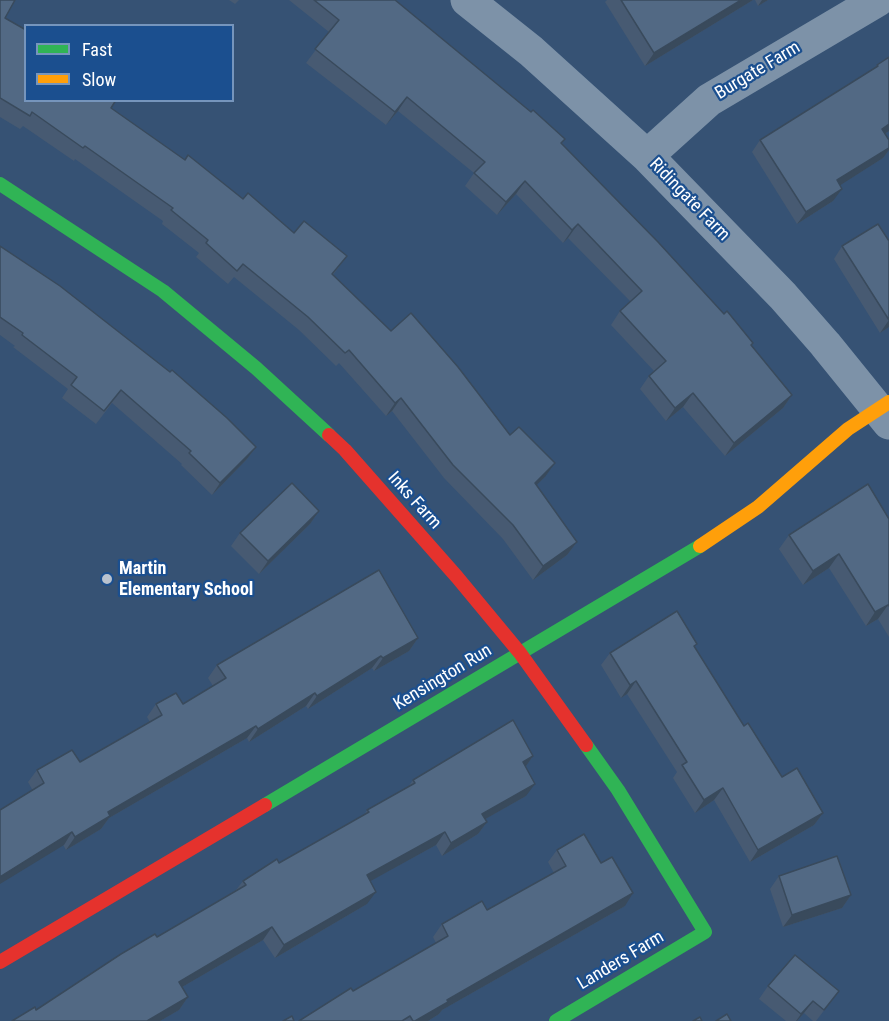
<!DOCTYPE html>
<style>
body{margin:0}
#map{position:relative;width:889px;height:1021px;overflow:hidden;background:#365274;font-family:"Roboto Condensed",sans-serif}
canvas{display:block}
.legend{position:absolute;left:24px;top:24px;width:210px;height:78px;box-sizing:border-box;background:#1b4f8f;border:2px solid #7695bc;margin:0;padding:8px 10px;list-style:none;font-size:18px;color:#fff}
.legend li{display:flex;align-items:center;gap:12px;height:30px}
.legend b{width:30px;border:2px solid #7695bc}
</style>
<div id="map">
<canvas width="889" height="1021"></canvas>
<ul class="legend">
<li><b style="height:8px;background:#30b455"></b>Fast</li>
<li><b style="height:8px;background:#ff9f0a"></b>Slow</li>
</ul>
</div>
<script>
const c = document.querySelector('canvas').getContext('2d');
c.lineJoin = 'round';
const poly = rows => new Path2D(rows.map(r => 'M' + r).join(''));
function stroke(path, color, width, dash) { c.strokeStyle = color; c.lineWidth = width; c.lineCap = dash ? 'butt' : 'round'; c.setLineDash(dash || []); c.stroke(path); }
function fillPath(path, color) { c.fillStyle = color; c.fill(path, 'evenodd'); }
function write(font, color, halo, rows, align = 'center') {
  c.font = font + ' "Roboto Condensed",sans-serif'; c.lineWidth = 4.5; c.setLineDash([]); c.textBaseline = 'middle'; c.strokeStyle = halo; c.fillStyle = color; for (const [text, x, y, turn = 0] of rows) {
    c.save(); c.translate(x, y); c.rotate((+turn || 0) * Math.PI / 180); c.textAlign = isNaN(turn) ? turn : align; if (halo) c.strokeText(text, 0, 0); c.fillText(text, 0, 0); c.restore();
  }
}
const street = poly([
 [467,0,531,51,647,156,783,296,825,344,889,423],
 [647,156,709,100,878,0]
]);
const fast = poly([
 [0,184,163,291,256,368,329,435],
 [265,805,700,546],
 [556,1021,705,932,618,790,586,745]
]);
const slow = poly([
 [700,546,758,507,848,429,889,402]
]);
const jam = poly([
 [329,435,345,450,457,577,520,653,586,745],
 [0,962,265,805]
]);
const wall = poly([
 [0,0,5,18,111,108,185,160,294,233,347,256,333,275,391,331,510,435,545,477,536,485,577,542,567,555,533,580,503,539,444,478,392,411,386,416,339,363,336,366,299,330,234,277,228,284,196,257,199,253,162,224,163,221,75,159,74,161,23,126,20,129,0,117],
 [229,0,239,0,235,4],
 [289,0,395,0,562,143,751,346,792,395,783,408,725,456,683,407,666,421,640,389,649,376,654,371,611,325,620,311,631,302,568,238,563,243,516,194,497,215,465,186,474,173,398,111,386,125,306,63,329,32],
 [607,0,753,0,645,66,605,2],
 [755,0,768,0,758,6],
 [889,57,889,131,885,134,889,150,883,158,840,185,833,201,797,224,752,152,760,140,874,69,877,65],
 [889,241,889,327,880,333,834,259,842,246],
 [0,246,256,447,247,459,212,495,181,465,182,464,112,403,96,424,62,398,68,389,13,347,15,346,0,335],
 [319,511,310,524,259,574,231,546,240,533],
 [889,519,889,637,878,619,866,626,829,568,803,585,779,549,789,535],
 [418,638,409,651,374,671,372,668,308,709,306,706,249,742,247,738,109,818,101,829,66,850,28,782,37,770,80,762,150,722,147,717,156,704,183,704,213,686,208,678,217,665],
 [695,647,744,726,782,777,823,813,814,825,750,862,714,800,695,813,673,778,677,772,627,694,621,698,601,665,610,653],
 [533,756,526,766,526,796,485,819,487,822,478,834,442,856,436,845,370,881,367,904,275,958,263,940,182,987,188,997,179,1010,160,1021,12,1021,36,1010,157,937,236,890,243,881,279,863,364,815,367,810,408,787,413,780],
 [557,850,625,906,442,1010,439,1014,428,1021,299,1021,353,991,436,943,433,937,442,924,487,910,554,873,548,862],
 [779,876,851,895,842,908,783,927,770,889],
 [768,986,839,991,816,1021,813,1021,804,1013,797,1021,786,1021,759,999]
]);
const shadedWall = poly([
 [741,0,753,0,645,66,654,53],
 [762,0,768,0,758,6],
 [407,97,398,111,386,125,395,112],
 [889,124,889,131,873,141,882,129],
 [889,148,889,150,883,158,828,193,837,180],
 [525,181,516,194,497,215,506,202],
 [842,189,833,201,797,224,806,212],
 [578,224,568,238,563,243,572,230],
 [889,320,889,327,880,333],
 [693,393,683,407,666,421,675,408],
 [792,395,783,408,725,456,734,443],
 [401,398,392,411,386,416,395,403],
 [256,447,247,459,212,495,220,483],
 [555,463,545,477,525,496,535,483],
 [319,511,310,524,259,574,268,561],
 [577,542,567,555,533,580,543,566],
 [839,554,829,568,803,585,813,571],
 [888,605,878,619,866,626,875,612],
 [418,638,409,651,374,671,383,658],
 [381,656,372,668,308,709,317,696],
 [636,681,627,694,621,698,630,685],
 [315,693,306,706,249,742,258,729],
 [256,726,247,738,109,818,101,829,66,850,75,837,108,812],
 [533,756,524,769,523,762],
 [535,784,526,796,473,826,482,814],
 [723,788,714,800,695,813,704,800],
 [823,813,814,825,750,862,758,850],
 [487,822,478,834,442,856,451,843],
 [72,832,64,845,0,884,0,877],
 [445,832,436,845,358,888,367,875],
 [376,892,367,904,275,958,284,945],
 [633,893,625,906,442,1010,439,1014,428,1021,415,1021,447,1000],
 [851,895,842,908,783,927,792,915],
 [272,927,263,940,170,994,179,982],
 [188,997,179,1010,160,1021,147,1021],
 [813,1001,804,1013,797,1021,796,1021,801,1014]
]);
const building = poly([
 [0,0,15,0,5,18,26,30,26,100,116,100,111,108,185,160,188,155,243,199,248,193,294,233,304,221,347,256,332,274,391,331,411,313,458,367,510,435,519,427,555,463,535,483,577,542,543,566,513,525,453,465,401,398,395,403,349,350,345,353,308,317,243,264,237,271,206,243,208,240,171,210,173,208,85,146,83,148,32,112,30,116,0,98,0,0],
 [314,0,395,0,531,112,533,110,565,139,561,143,658,242,724,314,727,311,753,343,751,345,792,395,734,443,693,393,675,408,649,376,666,361,620,311,642,291,578,224,572,230,525,181,506,202,474,173,485,162,407,97,395,112,315,49,339,20,314,0],
 [621,0,741,0,654,53,621,0],
 [889,57,889,124,882,129,889,140,889,148,837,180,842,189,806,212,760,140,878,66,877,65,889,57],
 [878,224,889,241,889,320,842,246,878,224],
 [0,246,60,286,170,372,172,370,227,418,256,447,220,483,189,453,191,451,121,390,104,411,71,385,77,377,22,335,23,333,0,317,0,246],
 [292,483,319,511,268,561,240,533,292,483],
 [868,484,889,519,889,606,888,605,875,612,839,554,813,571,789,535,868,484],
 [379,570,418,638,383,658,381,656,317,696,315,693,258,729,256,726,108,812,110,816,75,837,72,832,0,877,0,810,44,783,37,770,72,750,80,762,162,715,156,704,176,693,183,704,226,678,217,665,379,570],
 [677,611,697,644,694,646,744,726,748,723,782,777,797,768,823,813,758,850,723,788,704,800,682,765,687,762,636,681,630,685,610,653,677,611],
 [513,720,533,756,523,762,535,784,482,814,487,822,451,843,445,832,367,875,376,892,284,945,272,927,179,982,188,997,147,1021,12,1021,35,1007,36,1010,121,954,155,934,157,937,246,885,243,881,277,859,279,863,369,812,367,810,415,783,413,780,513,720],
 [584,834,601,863,612,857,633,893,447,1000,448,1002,415,1021,413,1021,410,1016,402,1021,299,1021,351,988,353,991,448,936,442,924,482,901,487,910,566,866,557,850,584,834],
 [837,856,851,895,792,915,779,876,837,856],
 [795,955,839,991,824,1010,813,1001,801,1014,768,986,795,955],
 [727,1014,731,1021,716,1021,727,1014],
 [292,1016,294,1021,283,1021,292,1016],
 [700,1017,702,1021,693,1021,700,1017]
]);
const markers = [
 [107,579,6,"#b9c2ce"]
];
const streetNames = [
 ["Burgate Farm",758,71,-31],
 ["Ridingate Farm",689,200,46],
 ["Inks Farm",414,501,48],
 ["Kensington Run",443,678,-31],
 ["Landers Farm",621,961,-31]
];
const poiNames = [
 ["Martin",119,569],
 ["Elementary School",119,590]
];
stroke(street, '#7d92a8', 33);
stroke(fast, '#30b455', 14);
stroke(slow, '#ff9f0a', 14);
stroke(jam, '#e5322d', 14);
fillPath(wall, '#475a72');
fillPath(shadedWall, '#394a5c');
fillPath(building, '#526984');
stroke(building, '#394a5c', 1.5);
for (const [x, y, r, color] of markers) { const dot = new Path2D(); dot.arc(x, y, r, 0, 2 * Math.PI); c.fillStyle = color; c.fill(dot); stroke(dot, '#1b4f8f', 2); }
write('18px', '#fff', '#1b4f8f', streetNames);
write('bold 18px', '#fff', '#1b4f8f', poiNames, 'left');
</script>
